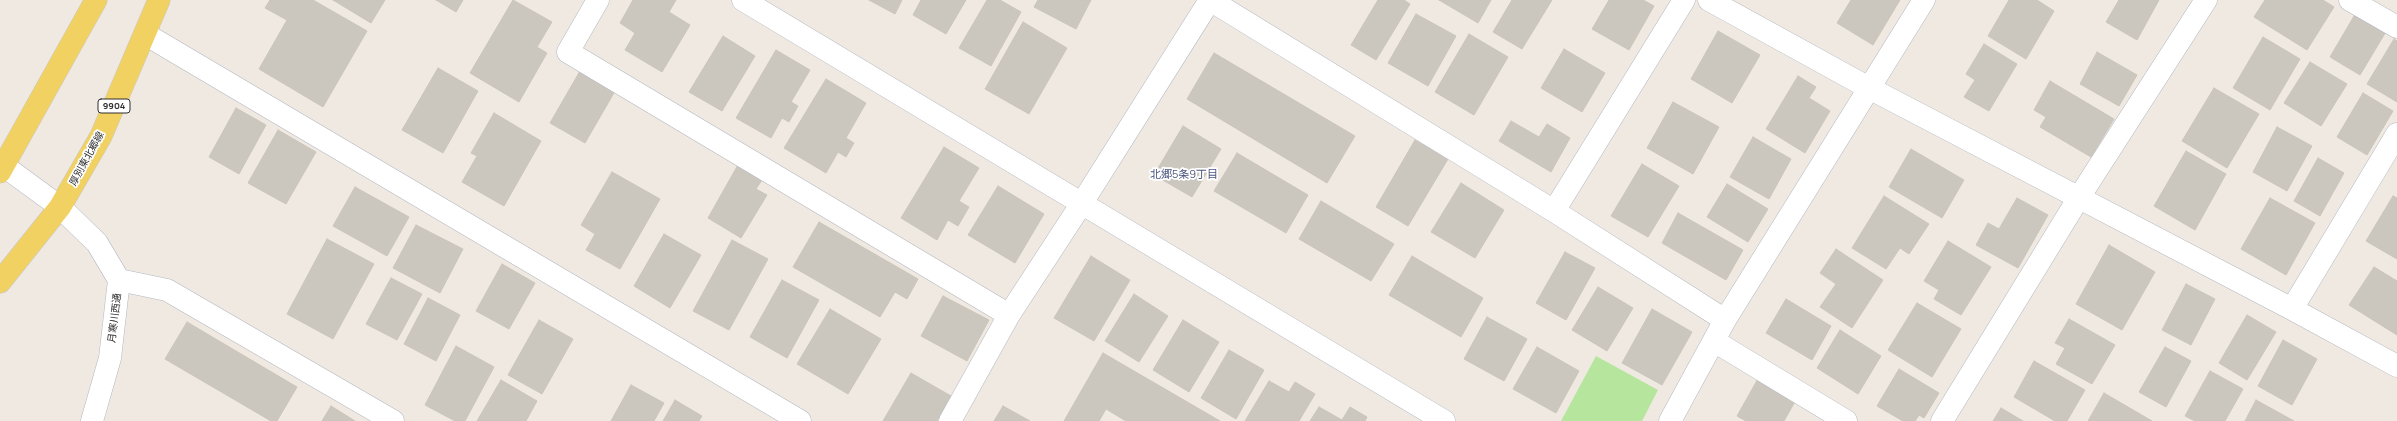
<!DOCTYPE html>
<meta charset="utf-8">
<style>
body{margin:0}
canvas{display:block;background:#efe9e1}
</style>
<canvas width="2397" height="421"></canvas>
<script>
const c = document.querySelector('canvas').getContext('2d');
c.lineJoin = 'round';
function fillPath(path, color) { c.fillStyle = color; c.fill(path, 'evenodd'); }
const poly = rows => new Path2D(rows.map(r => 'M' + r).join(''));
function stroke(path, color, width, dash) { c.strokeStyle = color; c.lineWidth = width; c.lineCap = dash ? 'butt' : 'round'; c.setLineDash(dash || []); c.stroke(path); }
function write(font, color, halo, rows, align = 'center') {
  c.font = font + ' Manrope,"Noto Sans JP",sans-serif'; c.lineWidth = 3.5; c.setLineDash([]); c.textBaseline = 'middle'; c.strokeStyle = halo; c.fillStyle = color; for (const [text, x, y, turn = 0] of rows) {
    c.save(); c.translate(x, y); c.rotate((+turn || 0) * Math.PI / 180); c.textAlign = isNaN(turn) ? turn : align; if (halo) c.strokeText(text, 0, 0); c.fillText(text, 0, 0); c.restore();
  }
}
const green = poly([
 [1596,356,1658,390,1642,421,1561,421]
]);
const building = poly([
 [270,0,313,0,367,31,323,107,259,69,287,20,265,8,270,0],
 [333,0,385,0,371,23,333,0],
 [436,0,463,0,456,12,436,0],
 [513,0,552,22,537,47,547,53,519,102,470,73,513,0],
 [633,0,676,0,669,12,690,25,662,72,625,50,635,33,620,23,633,0],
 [869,0,902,0,895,14,869,0],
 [921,0,966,0,946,34,913,15,921,0],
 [987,0,1000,0,1021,12,991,66,959,48,987,0],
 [1038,0,1091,0,1076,29,1034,7,1038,0],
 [1378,0,1404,0,1410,4,1376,60,1351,45,1378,0],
 [1439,0,1491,0,1478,23,1439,0],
 [1512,0,1552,0,1522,49,1493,32,1512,0],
 [1609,0,1643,0,1654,6,1629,50,1592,29,1609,0],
 [1851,0,1900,0,1873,45,1837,23,1851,0],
 [2009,0,2037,0,2054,11,2026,59,1988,36,2009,0],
 [2119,0,2159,0,2137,40,2106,22,2119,0],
 [2265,0,2323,0,2334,7,2307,50,2254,17,2265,0],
 [2357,11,2387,30,2360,75,2330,57,2357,11],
 [1416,14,1456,36,1428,86,1388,63,1416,14],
 [1023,22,1067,48,1029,114,985,89,1023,22],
 [1718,31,1760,55,1732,103,1691,79,1718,31],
 [1469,34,1508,57,1474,115,1435,92,1469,34],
 [723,36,755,56,722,111,689,92,723,36],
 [2263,37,2300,59,2270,110,2233,88,2263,37],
 [2394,39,2397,41,2397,102,2367,84,2394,39],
 [1984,44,2017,64,1989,111,1964,97,1975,80,1966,74,1984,44],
 [1564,49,1605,73,1582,112,1541,88,1564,49],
 [776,50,810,70,791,102,798,106,789,122,782,118,771,138,736,118,776,50],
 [2097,52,2137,75,2119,106,2080,84,2097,52],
 [1214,53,1355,136,1327,183,1187,99,1214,53],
 [2310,62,2347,84,2321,126,2284,103,2310,62],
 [438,68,478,91,443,153,402,130,438,68],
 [580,71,615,91,585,143,550,123,580,71],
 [1798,76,1816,87,1809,98,1830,111,1805,153,1766,129,1798,76],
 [826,79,866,103,846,138,854,143,846,157,838,152,826,173,784,148,826,79],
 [2050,81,2114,119,2091,157,2040,127,2046,117,2034,110,2050,81],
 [2214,88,2259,114,2227,168,2182,141,2214,88],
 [2363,93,2393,111,2367,155,2337,137,2363,93],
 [1673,102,1719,127,1693,174,1647,148,1673,102],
 [236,108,266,125,239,174,209,157,236,108],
 [494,113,541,141,504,206,462,182,477,156,471,153,494,113],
 [1511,121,1539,137,1547,124,1570,138,1551,172,1499,141,1511,121],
 [1183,126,1221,149,1192,197,1154,175,1183,126],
 [2277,127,2312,146,2287,191,2253,172,2277,127],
 [278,130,316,152,286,204,248,183,278,130],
 [1753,137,1791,159,1769,199,1730,177,1753,137],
 [1415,140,1448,159,1408,226,1376,207,1415,140],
 [944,147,979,168,959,201,969,207,958,226,948,220,937,240,901,218,944,147],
 [1911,149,1964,180,1942,218,1889,187,1911,149],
 [2186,151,2226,174,2195,230,2154,206,2186,151],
 [1237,153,1308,195,1286,233,1214,191,1237,153],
 [2318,158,2344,173,2320,216,2294,201,2318,158],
 [739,163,764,177,756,189,767,195,741,238,708,218,739,163],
 [1642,164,1679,186,1648,237,1611,216,1642,164],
 [612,172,660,199,620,269,586,250,595,234,581,225,612,172],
 [1461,183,1504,210,1475,258,1431,232,1461,183],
 [1727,184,1768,209,1748,242,1707,217,1727,184],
 [998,186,1044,214,1015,263,968,235,998,186],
 [355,187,409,217,387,256,333,226,355,187],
 [1884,196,1929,224,1909,254,1900,248,1886,269,1852,248,1884,196],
 [2393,196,2397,198,2397,259,2366,241,2393,196],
 [2017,198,2048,215,2018,268,1976,245,1988,223,1999,229,2017,198],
 [2270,198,2315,223,2286,275,2241,249,2270,198],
 [1321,201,1394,244,1371,281,1299,239,1321,201],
 [1678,213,1743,250,1726,280,1662,243,1678,213],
 [819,222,918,279,907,299,895,292,880,317,793,267,819,222],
 [416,225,463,249,440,293,393,268,416,225],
 [664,234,701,255,670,308,634,286,664,234],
 [327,239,374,264,333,339,287,314,327,239],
 [732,240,768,259,729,330,693,311,732,240],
 [1948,241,1991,267,1961,315,1934,299,1939,290,1924,281,1948,241],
 [2109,245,2155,272,2122,330,2076,304,2109,245],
 [1836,249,1883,280,1852,328,1820,307,1836,284,1820,273,1836,249],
 [1565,252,1595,268,1566,320,1536,303,1565,252],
 [1091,256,1130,280,1094,341,1054,318,1091,256],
 [1412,256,1483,298,1461,337,1389,295,1412,256],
 [502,264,535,283,509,329,476,311,502,264],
 [2374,267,2397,281,2397,335,2349,305,2374,267],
 [391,278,422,294,397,340,366,324,391,278],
 [782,280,819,300,787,358,750,337,782,280],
 [2186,284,2215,299,2191,345,2162,330,2186,284],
 [1598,287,1633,308,1607,351,1572,330,1598,287],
 [1134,294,1168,316,1139,362,1105,341,1134,294],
 [943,296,989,320,967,361,921,336,943,296],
 [428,298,460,315,436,361,404,344,428,298],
 [1786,299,1831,326,1812,360,1766,333,1786,299],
 [1917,303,1961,329,1932,377,1888,350,1917,303],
 [830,309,881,339,848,394,797,364,830,309],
 [1652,309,1692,332,1662,385,1622,363,1652,309],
 [2247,315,2276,332,2247,380,2219,363,2247,315],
 [1487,317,1527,339,1504,381,1464,359,1487,317],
 [2069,319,2115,345,2092,384,2056,364,2065,348,2055,343,2069,319],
 [539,320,573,339,542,394,508,375,539,320],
 [1183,320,1219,342,1189,392,1153,370,1183,320],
 [187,322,297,387,277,421,271,421,165,359,187,322],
 [1840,330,1881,356,1858,394,1817,368,1840,330],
 [2283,340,2317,359,2292,405,2258,386,2283,340],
 [456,346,494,367,465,421,455,421,425,405,456,346],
 [1537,347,1579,371,1556,413,1513,389,1537,347],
 [2165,347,2191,361,2166,407,2139,392,2165,347],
 [1229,350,1264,370,1236,419,1201,398,1229,350],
 [1103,353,1220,421,1126,421,1106,409,1099,421,1064,421,1103,353],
 [2034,361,2085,390,2067,421,2055,421,2014,397,2034,361],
 [1899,369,1939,393,1924,418,1919,415,1915,421,1903,421,1877,406,1899,369],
 [2210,371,2243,389,2225,421,2195,421,2185,416,2210,371],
 [911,373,951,396,937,421,883,421,911,373],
 [1759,377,1797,398,1784,421,1746,421,1737,416,1759,377],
 [501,380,537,401,526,421,477,421,501,380],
 [1269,381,1289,392,1295,382,1315,394,1299,421,1245,421,1269,381],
 [631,385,664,403,654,421,611,421,631,385],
 [2104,393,2152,421,2088,421,2104,393],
 [675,400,702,416,699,421,663,421,675,400],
 [2256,400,2294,421,2245,421,2256,400],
 [331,406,355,421,322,421,331,406],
 [1003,406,1030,421,994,421,1003,406],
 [1319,407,1342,420,1350,407,1367,417,1365,421,1310,421,1319,407],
 [2001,408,2023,421,1993,421,2001,408]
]);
const minor = poly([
 [598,0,568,52,1009,315],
 [743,0,1444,421],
 [1210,0,1554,211,1725,320],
 [1709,0,1869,88,2292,309,2397,366],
 [2350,0,2397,27],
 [145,34,800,421],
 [0,163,60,207,97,243,119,280,110,358,92,421],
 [1554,211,1684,0],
 [119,280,167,290,393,421],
 [2292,309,2397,134],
 [1714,341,1846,421],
 [950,421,1009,315,1082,203,1210,0],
 [1670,421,1725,320,1924,0],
 [1942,421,2078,199,2206,0]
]);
const major = poly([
 [0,172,96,0],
 [0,282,60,207,101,136,159,0]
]);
const shields = [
 [114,106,32]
];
const shieldNames = [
 ["9904",114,106]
];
const streetNames = [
 ["厚別東北郷線",87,159,-61],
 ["月寒川西通",115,318,-83]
];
const neighbourhoodNames = [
 ["北郷5条9丁目",1184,175]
];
fillPath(green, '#b6e59e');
fillPath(building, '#cbc7bf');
stroke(building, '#cbc5ba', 1);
stroke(minor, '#b4b7c1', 23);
stroke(major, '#c9c9c9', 23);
stroke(minor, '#fff', 22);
stroke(major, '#f2d163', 22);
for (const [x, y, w] of shields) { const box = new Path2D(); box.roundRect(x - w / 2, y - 7, w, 14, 3); c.fillStyle = '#fff'; c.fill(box); stroke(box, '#2e2e2e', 1); }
write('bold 9px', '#2e2e2e', null, shieldNames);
write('10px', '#2e2e2e', '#fff', streetNames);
write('11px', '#4d5680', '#fff', neighbourhoodNames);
</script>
